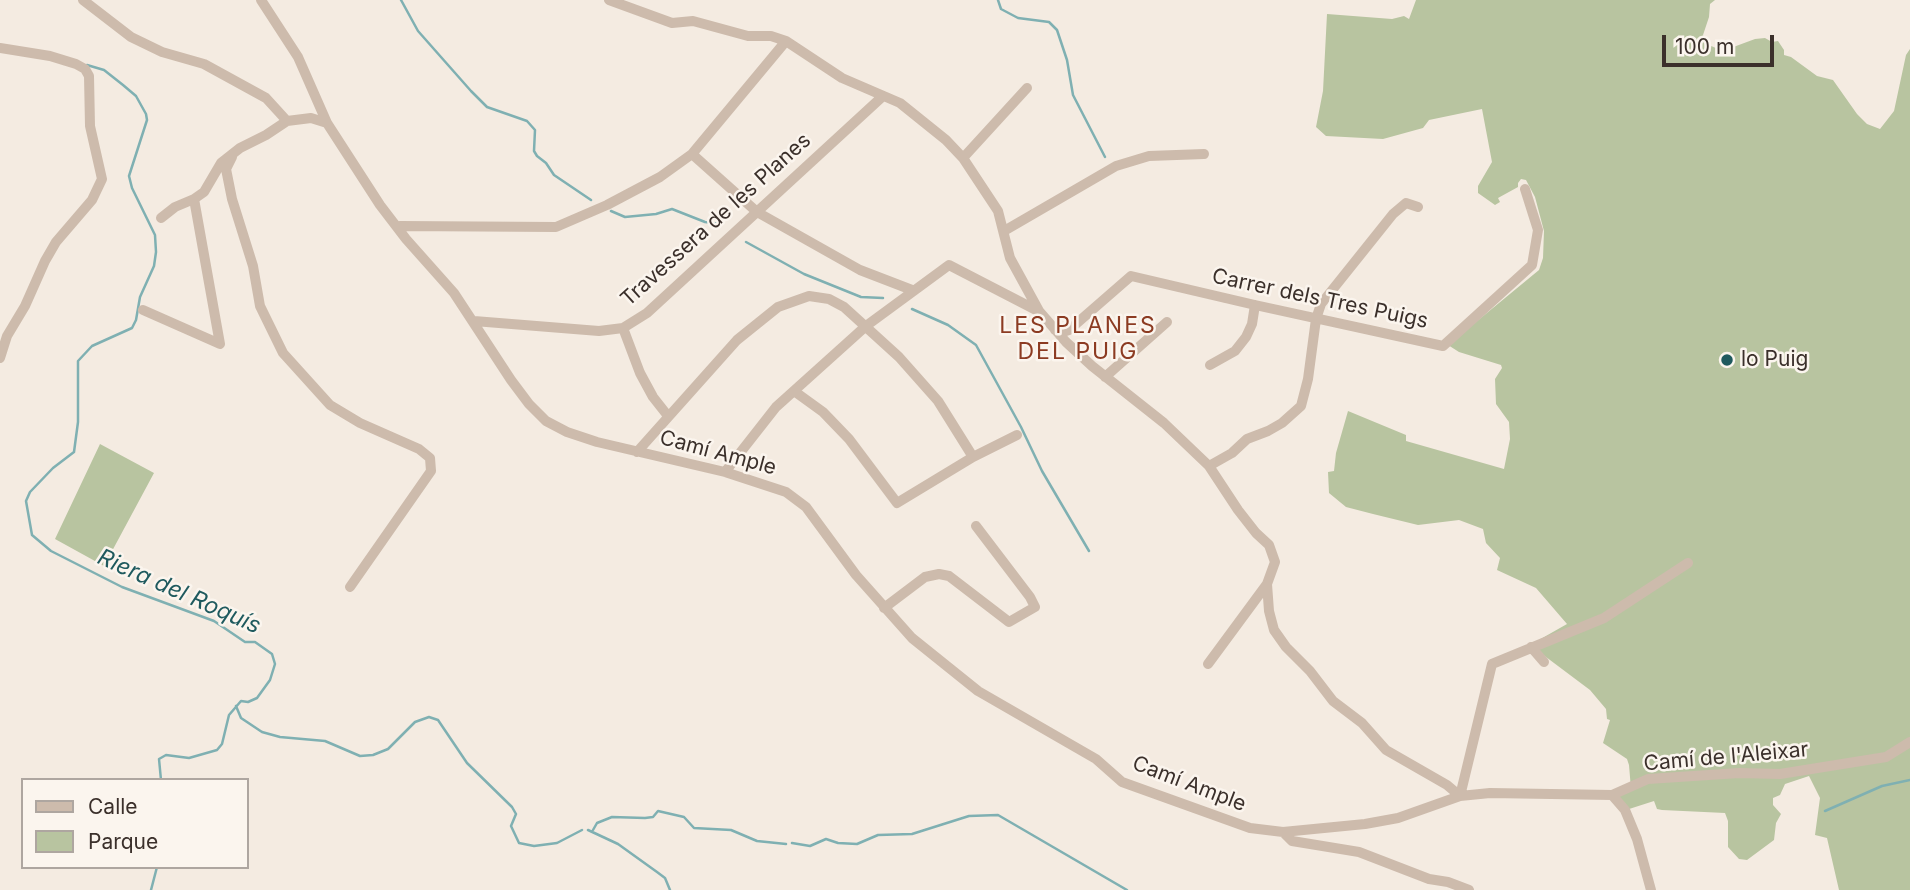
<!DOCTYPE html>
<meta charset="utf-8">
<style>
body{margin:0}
#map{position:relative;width:1910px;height:890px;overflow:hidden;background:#f4ebe1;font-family:Inter,sans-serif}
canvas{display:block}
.legend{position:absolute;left:21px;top:778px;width:228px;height:91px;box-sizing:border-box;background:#fbf5ee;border:2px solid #aea6a0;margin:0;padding:9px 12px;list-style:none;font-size:21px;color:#3b302b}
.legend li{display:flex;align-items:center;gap:14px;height:35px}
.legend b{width:35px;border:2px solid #aea6a0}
.scale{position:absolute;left:1662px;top:35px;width:112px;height:32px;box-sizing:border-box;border:4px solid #3b302b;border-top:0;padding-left:9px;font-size:21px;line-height:24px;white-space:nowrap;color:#3b302b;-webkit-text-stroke:5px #fbf5ee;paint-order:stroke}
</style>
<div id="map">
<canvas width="1910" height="890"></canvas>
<ul class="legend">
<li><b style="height:9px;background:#cdbbac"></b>Calle</li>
<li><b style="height:19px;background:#b8c4a0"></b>Parque</li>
</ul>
<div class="scale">100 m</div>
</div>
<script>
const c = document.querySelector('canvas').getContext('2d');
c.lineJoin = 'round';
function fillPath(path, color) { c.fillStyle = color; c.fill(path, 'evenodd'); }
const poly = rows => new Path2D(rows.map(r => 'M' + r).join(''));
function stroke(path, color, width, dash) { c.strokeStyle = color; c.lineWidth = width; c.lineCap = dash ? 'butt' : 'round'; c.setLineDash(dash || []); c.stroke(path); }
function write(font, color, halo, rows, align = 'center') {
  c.font = font + ' Inter,sans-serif'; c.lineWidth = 5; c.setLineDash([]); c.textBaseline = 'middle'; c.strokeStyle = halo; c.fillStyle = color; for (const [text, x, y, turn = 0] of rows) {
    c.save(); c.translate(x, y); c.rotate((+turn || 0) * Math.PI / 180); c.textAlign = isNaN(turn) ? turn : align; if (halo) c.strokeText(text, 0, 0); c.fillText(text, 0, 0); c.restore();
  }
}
const green = poly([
 [1416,0,1715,0,1710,4,1709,17,1703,35,1709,45,1718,49,1728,49,1755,39,1765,38,1772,42,1778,41,1784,50,1784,55,1791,57,1817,76,1833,80,1857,114,1867,124,1880,129,1894,111,1906,55,1910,49,1910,890,1839,890,1827,838,1815,835,1820,798,1809,776,1785,784,1780,795,1773,798,1773,805,1781,814,1776,823,1774,840,1747,860,1739,859,1728,847,1728,821,1725,813,1662,810,1657,809,1654,801,1626,810,1619,796,1631,789,1629,765,1627,759,1603,743,1610,720,1607,719,1606,709,1590,690,1530,645,1567,624,1536,588,1497,570,1500,558,1486,543,1483,529,1459,520,1418,525,1373,514,1346,507,1329,493,1328,472,1334,471,1336,453,1348,411,1406,435,1406,441,1504,469,1510,439,1509,422,1496,404,1495,379,1502,368,1501,365,1459,352,1448,345,1539,270,1543,258,1544,231,1535,197,1526,180,1521,179,1518,183,1518,187,1498,198,1500,202,1495,205,1478,193,1478,186,1492,162,1482,109,1429,120,1423,128,1383,139,1326,136,1316,127,1323,91,1327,14,1392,19,1404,16,1409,19],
 [100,444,154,473,104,566,55,539]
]);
const stream = poly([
 [401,0,418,31,471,91,487,107,527,121,535,130,534,151,537,156,546,163,554,175,591,200],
 [998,0,1001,9,1018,18,1049,22,1057,30,1067,60,1073,95,1105,157],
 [87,65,104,70,123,85,136,96,146,114,147,120,129,176,132,188,155,235,156,252,154,266,140,297,136,320,132,328,92,346,78,361,78,422,74,452,53,468,30,492,26,501,32,535,51,551,122,587,214,621,245,642,255,642,272,654,275,664,270,680,257,698,248,702,241,701,229,715,222,744,217,750,189,758,166,755,159,759,161,780],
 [611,211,625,217,656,214,672,209,705,222,720,224],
 [746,242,804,274,861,297,883,298],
 [912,309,948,325,976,345,1021,427,1042,471,1089,551],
 [236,706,241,718,262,732,280,737,325,741,360,756,373,755,388,749,415,722,429,717,438,720,467,763,512,807,516,814,511,826,519,843,534,846,557,843,582,830],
 [1825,811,1882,786,1910,780],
 [588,830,618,844,657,872,665,878,670,890],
 [593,830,597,823,612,817,645,818,653,817,658,811,684,817,694,828,731,830,757,841,786,844],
 [792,843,810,846,826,839,838,843,857,844,878,835,912,834,969,816,998,815,1127,890],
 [151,890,157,867]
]);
const minor = poly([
 [83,0,131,37,162,52,204,64,266,98,287,121],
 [261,0,298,57,327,123],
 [609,0,672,23,693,21,748,36,771,36,786,41,842,78,900,103,946,140,963,158,998,211,1010,258,1039,311,1066,342,1092,366,1164,423,1209,466,1238,510,1256,533,1269,545,1275,562,1267,584,1269,611,1274,630,1286,647,1310,671,1333,701,1362,723,1386,750,1447,785,1460,796],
 [0,48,50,56,76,64,85,69,89,76,90,126,102,179,92,200,56,242,45,261,25,306,7,336,0,358],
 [692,154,757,212,860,270,912,290],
 [232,157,226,169,232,199,253,266,260,306,283,353,330,405,360,423,419,449,430,458,431,471,350,587],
 [963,158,1027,88],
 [161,218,175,207,194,199,204,192,221,163,240,148,266,135,287,121,311,118,327,123,380,205,406,239,454,293,511,380,529,404,546,421,567,432,597,442,725,472,786,492,806,507,856,575,912,638,978,691,1096,759,1122,782,1250,828,1283,832,1365,824,1398,818,1460,796,1490,793,1612,795,1648,779,1739,773,1780,774,1886,757,1910,742],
 [400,226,556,227,607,205,660,177,692,154,786,41],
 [1004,231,1116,166,1149,156,1204,154],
 [143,310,220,344,194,199],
 [474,321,599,331,623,328,647,313,883,96],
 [623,328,640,373,653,397,668,416],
 [1055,330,1063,332,1069,330,1131,276,1255,305,1443,346,1532,265,1538,230,1525,189],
 [1210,365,1235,351,1246,337,1252,324,1255,305],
 [1105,377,1167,322],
 [794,391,823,412,849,439,897,503,973,457,1017,435],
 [637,452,737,340,778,307,809,296,829,299,844,307,899,357,938,401,973,457],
 [1209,466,1232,453,1247,439,1268,431,1282,423,1301,406,1308,379,1316,319,1321,304,1393,214,1406,203,1418,207],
 [725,472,776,407,866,326,949,265,1038,311],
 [884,608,925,577,939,574,949,576,1009,622,1035,607,1030,597,976,526],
 [1531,647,1544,662],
 [1208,664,1267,584],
 [1612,795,1625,810,1637,839,1651,890],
 [1460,796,1492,664,1604,618,1688,563],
 [1283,832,1292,841,1359,852,1429,879,1448,882,1469,890]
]);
const markers = [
 [1727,360,7,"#1f5a5e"]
];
const streetNames = [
 ["Travessera de les Planes",716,220,-42],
 ["Carrer dels Tres Puigs",1320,299,12],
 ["Camí Ample",718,453,15],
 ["Camí de l'Aleixar",1726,757,-5],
 ["Camí Ample",1189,784,21]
];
const poiNames = [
 ["lo Puig",1741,360]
];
const neighbourhoodNames = [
 ["LES PLANES",1078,326],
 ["DEL PUIG",1078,352]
];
const waterNames = [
 ["Riera del Roquís",179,592,24]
];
fillPath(green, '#b8c4a0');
stroke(stream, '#7fb0b2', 2.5);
stroke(minor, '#cdbbac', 10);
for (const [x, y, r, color] of markers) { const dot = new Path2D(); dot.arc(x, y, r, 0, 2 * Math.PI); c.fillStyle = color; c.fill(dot); stroke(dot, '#fbf5ee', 2.5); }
write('21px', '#3b302b', '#fbf5ee', streetNames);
write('21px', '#3b302b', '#fbf5ee', poiNames, 'left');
c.letterSpacing = '2px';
write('23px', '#8c3b22', '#fbf5ee', neighbourhoodNames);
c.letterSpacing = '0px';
write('italic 23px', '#1f5a5e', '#fbf5ee', waterNames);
</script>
